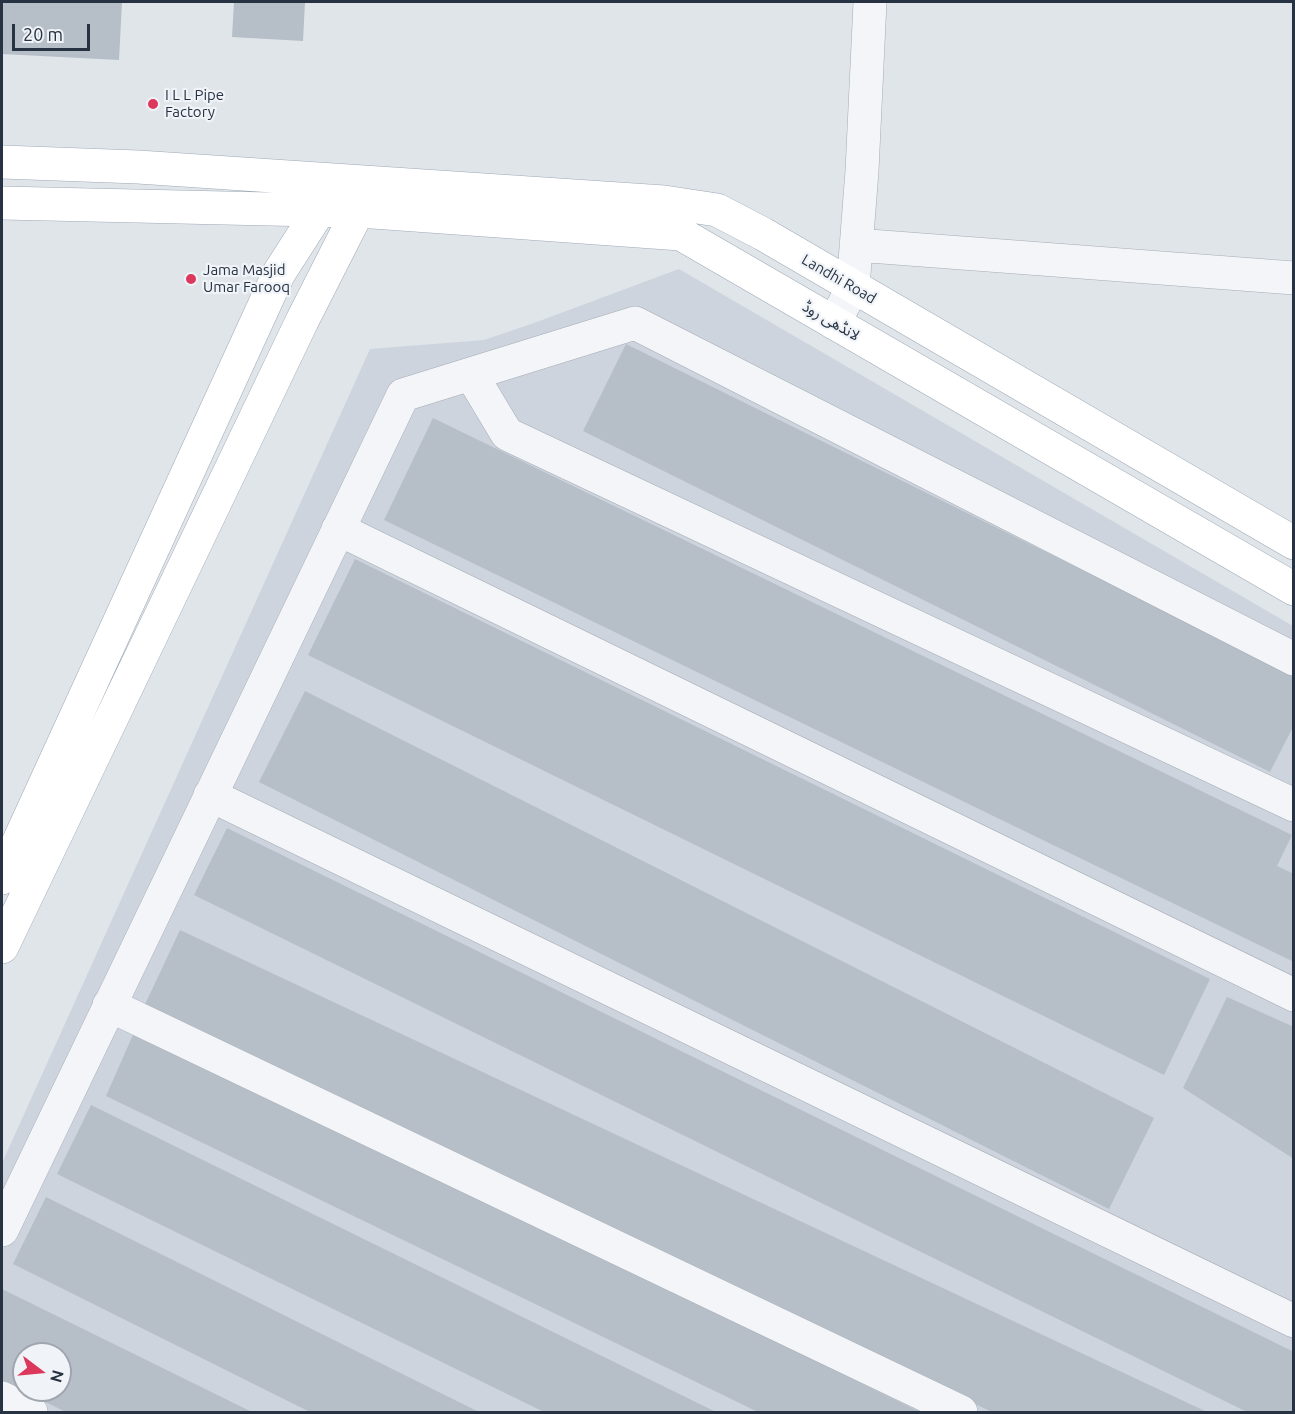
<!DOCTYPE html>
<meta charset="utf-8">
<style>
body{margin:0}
#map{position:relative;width:1295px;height:1414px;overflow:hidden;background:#e0e5ea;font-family:Ubuntu,sans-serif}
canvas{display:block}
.frame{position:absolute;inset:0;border:3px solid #273343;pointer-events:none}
.north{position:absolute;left:12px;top:1342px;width:60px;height:60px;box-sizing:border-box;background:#f0f3f7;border:2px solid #a0a6af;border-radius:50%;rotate:106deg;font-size:16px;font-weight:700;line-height:24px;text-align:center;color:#273343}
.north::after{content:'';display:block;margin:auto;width:21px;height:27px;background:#dc385b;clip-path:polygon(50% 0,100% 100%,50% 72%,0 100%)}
.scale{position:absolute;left:12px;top:24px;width:78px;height:27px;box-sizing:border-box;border:3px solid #273343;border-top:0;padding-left:8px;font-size:18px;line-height:21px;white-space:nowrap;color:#273343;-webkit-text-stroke:4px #f0f3f7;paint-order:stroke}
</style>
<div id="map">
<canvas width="1295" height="1414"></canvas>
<div class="frame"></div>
<div class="north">N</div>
<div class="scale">20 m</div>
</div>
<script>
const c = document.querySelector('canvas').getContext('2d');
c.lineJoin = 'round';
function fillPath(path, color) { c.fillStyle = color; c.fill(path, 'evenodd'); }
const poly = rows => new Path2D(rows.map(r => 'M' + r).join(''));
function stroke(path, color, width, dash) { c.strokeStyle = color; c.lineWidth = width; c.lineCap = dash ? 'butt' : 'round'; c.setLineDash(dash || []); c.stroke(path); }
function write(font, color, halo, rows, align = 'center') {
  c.font = font + ' Ubuntu,"Noto Sans Arabic",sans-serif'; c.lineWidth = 4.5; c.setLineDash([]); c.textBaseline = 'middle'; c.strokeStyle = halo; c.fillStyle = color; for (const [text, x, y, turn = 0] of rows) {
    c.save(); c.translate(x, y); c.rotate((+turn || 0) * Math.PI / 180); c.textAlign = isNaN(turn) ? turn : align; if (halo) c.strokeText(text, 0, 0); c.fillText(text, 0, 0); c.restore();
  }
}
const built = poly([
 [679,269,1293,626,1293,1412,2,1412,2,1163,370,349,484,340,534,323],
 [24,1354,60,1354,60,1390,24,1390]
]);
const building = poly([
 [2,2,122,2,119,60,2,54],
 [234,2,305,2,303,41,232,37],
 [626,344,1294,675,1294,725,1270,772,583,431],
 [433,418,1292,835,1277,866,1294,874,1294,962,384,520],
 [355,559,1210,979,1164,1075,308,655],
 [305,691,1154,1118,1109,1209,259,782],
 [227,828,1294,1352,1294,1412,1247,1412,194,895],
 [180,930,1207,1412,992,1412,141,1013],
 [1227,997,1294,1027,1294,1159,1183,1088],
 [136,1028,920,1412,758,1412,106,1096],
 [91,1105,716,1412,544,1412,57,1174],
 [46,1197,479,1412,310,1412,13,1264],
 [2,1289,252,1412,66,1412,2,1381],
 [24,1354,60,1354,60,1390,24,1390]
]);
const minor = poly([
 [856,245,1294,278],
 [834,323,853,287,862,171,870,2],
 [471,374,507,434,1294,805],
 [338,529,1294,995],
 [210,795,1294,1321],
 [109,1005,961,1412],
 [2,1230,403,395,635,323,1294,659],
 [2,1398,31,1412]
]);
const major = poly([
 [2,162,138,167,664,202,717,210,763,234,1294,543],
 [2,203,359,211,681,234,1294,589],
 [2,878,279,273,320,209,326,193],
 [2,947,302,321,367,193]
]);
const markers = [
 [153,104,6,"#dc385b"],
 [191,279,6,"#dc385b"]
];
const poiNames = [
 ["I L L Pipe",165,95],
 ["Factory",165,112],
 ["Jama Masjid",203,270],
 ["Umar Farooq",203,287]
];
const streetNames = [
 ["Landhi Road",839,279,30],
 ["لانڈھی روڈ",831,321,30]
];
fillPath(built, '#cdd4dd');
fillPath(building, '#b6bec8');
stroke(minor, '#a5acb5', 34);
stroke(major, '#9ea9b7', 34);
stroke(minor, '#f3f5f8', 33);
stroke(major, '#fff', 33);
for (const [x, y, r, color] of markers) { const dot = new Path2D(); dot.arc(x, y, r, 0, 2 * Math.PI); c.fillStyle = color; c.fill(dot); stroke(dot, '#f0f3f7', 2); }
write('15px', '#273343', '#f0f3f7', poiNames, 'left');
write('15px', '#273343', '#f0f3f7', streetNames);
</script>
